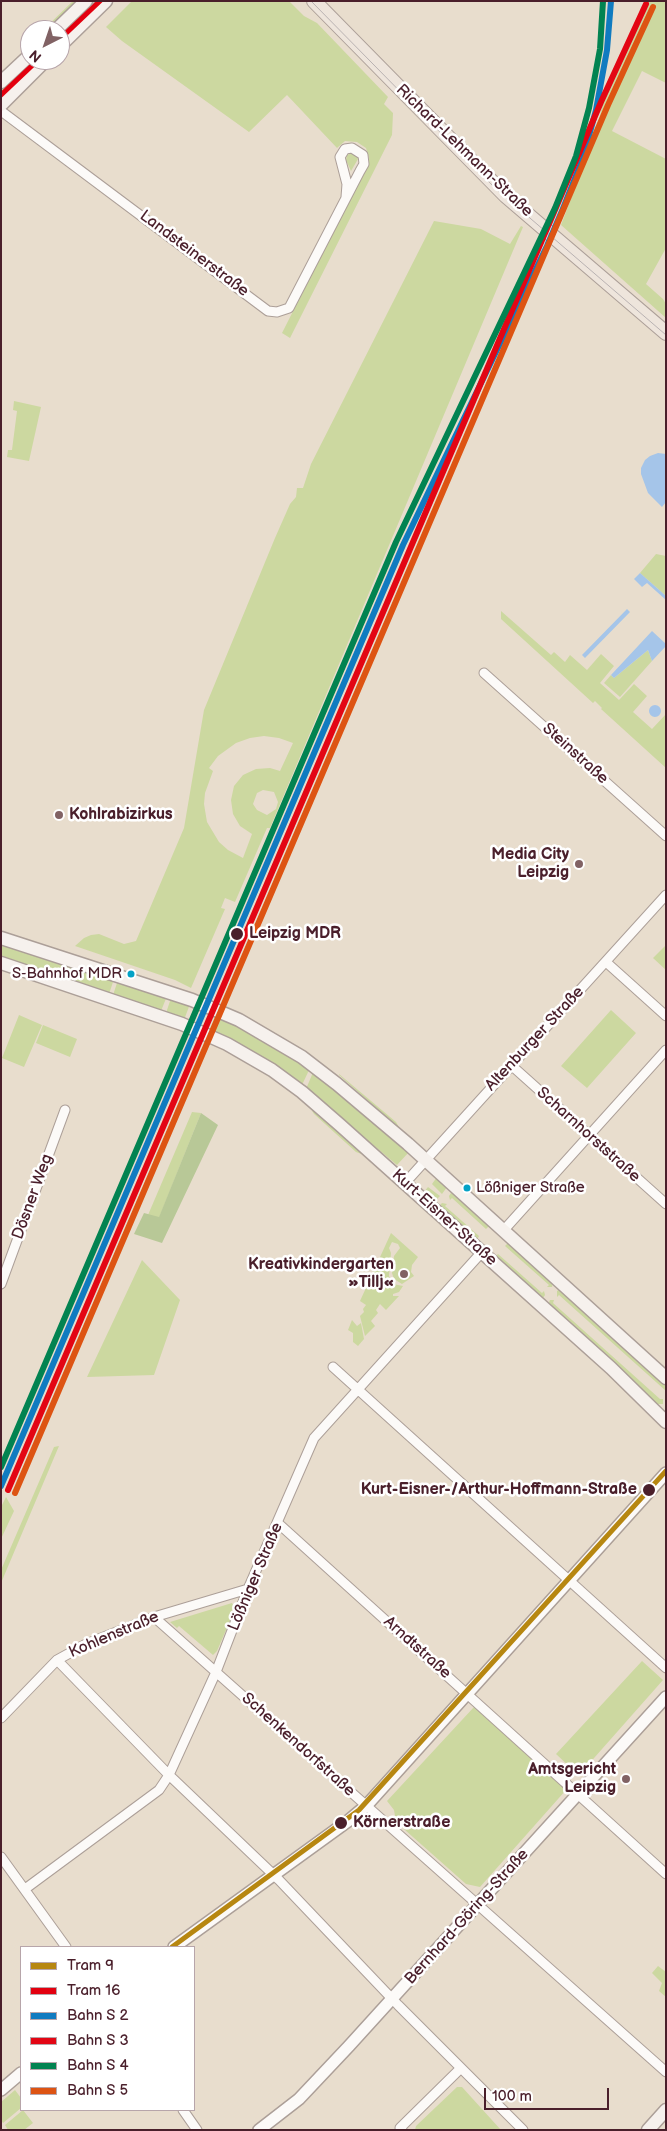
<!DOCTYPE html>
<meta charset="utf-8">
<style>
body{margin:0}
#map{position:relative;width:667px;height:2131px;overflow:hidden;background:#e8ddcd;font-family:"Balsamiq Sans",sans-serif}
canvas{display:block}
.frame{position:absolute;inset:0;border:2px solid #4a1f2b;pointer-events:none}
.legend{position:absolute;left:20px;top:1946px;width:175px;height:165px;box-sizing:border-box;background:#fff;border:1px solid #b7a5aa;margin:0;padding:6px 9px;list-style:none;font-size:15px;color:#4a1f2b}
.legend li{display:flex;align-items:center;gap:10px;height:25px}
.legend b{width:25px;border:1px solid #b7a5aa}
.north{position:absolute;left:20px;top:20px;width:50px;height:50px;box-sizing:border-box;background:#fff;border:1px solid #b7a5aa;border-radius:50%;rotate:221deg;font-size:14px;font-weight:700;line-height:20px;text-align:center;color:#4a1f2b}
.north::after{content:'';display:block;margin:auto;width:18px;height:22px;background:#816264;clip-path:polygon(50% 0,100% 100%,50% 72%,0 100%)}
.scale{position:absolute;left:484px;top:2088px;width:125px;height:22px;box-sizing:border-box;border:2px solid #4a1f2b;border-top:0;padding-left:6px;font-size:15px;line-height:18px;white-space:nowrap;color:#4a1f2b;-webkit-text-stroke:4px #fff;paint-order:stroke}
</style>
<div id="map">
<canvas width="667" height="2131"></canvas>
<div class="frame"></div>
<ul class="legend">
<li><b style="height:6px;background:#b78711"></b>Tram 9</li>
<li><b style="height:6px;background:#e3000f"></b>Tram 16</li>
<li><b style="height:6px;background:#107bc0"></b>Bahn S 2</li>
<li><b style="height:6px;background:#e30614"></b>Bahn S 3</li>
<li><b style="height:6px;background:#028351"></b>Bahn S 4</li>
<li><b style="height:6px;background:#dd5413"></b>Bahn S 5</li>
</ul>
<div class="north">N</div>
<div class="scale">100 m</div>
</div>
<script>
const c = document.querySelector('canvas').getContext('2d');
c.lineJoin = 'round';
function fillPath(path, color) { c.fillStyle = color; c.fill(path, 'evenodd'); }
const poly = rows => new Path2D(rows.map(r => 'M' + r).join(''));
function stroke(path, color, width, dash) { c.strokeStyle = color; c.lineWidth = width; c.lineCap = dash ? 'butt' : 'round'; c.setLineDash(dash || []); c.stroke(path); }
function write(font, color, halo, rows, align = 'center') {
  c.font = font + ' "Balsamiq Sans",sans-serif'; c.lineWidth = 5; c.setLineDash([]); c.textBaseline = 'middle'; c.strokeStyle = halo; c.fillStyle = color; for (const [text, x, y, turn = 0] of rows) {
    c.save(); c.translate(x, y); c.rotate((+turn || 0) * Math.PI / 180); c.textAlign = isNaN(turn) ? turn : align; if (halo) c.strokeText(text, 0, 0); c.fillText(text, 0, 0); c.restore();
  }
}
const green = poly([
 [73,1,78,1,47,30,43,30],
 [132,1,289,1,304,16,317,23,388,97,384,104,393,113,392,135,290,338,282,333,366,167,369,158,366,148,357,142,345,141,337,148,287,95,249,132,122,41,106,27],
 [647,1,666,1,666,83,642,71,612,131,666,159,666,248,646,284,663,299,666,304,666,318,561,225,596,133,606,88],
 [30,60,41,60,1,99,1,87],
 [351,153,357,156,358,159,351,171,346,160,347,155],
 [434,221,481,229,510,244,521,226,523,227,270,828,267,828,235,902,225,898,221,908,225,909,191,988,175,980,75,946,84,938,91,935,99,934,124,944,136,941,184,828,204,710,275,538,290,504,296,497,297,488,303,488,311,464],
 [264,736,279,738,293,743,280,771,270,768,256,769,243,775,234,786,231,800,233,814,240,826,252,834,243,858,228,850,219,842,207,822,204,804,205,793,213,771,209,768,218,756,236,743,250,738],
 [263,790,274,792,278,802,276,809,267,815,257,810,253,804,257,793],
 [14,401,41,407,29,461,7,457,8,450,12,450,17,411,13,410],
 [656,554,666,556,666,596,640,573],
 [501,611,551,655,554,652,565,662,570,655,587,670,601,654,614,666,600,683,619,700,634,684,647,696,633,712,652,729,666,714,666,768,601,709,602,708,595,701,593,703,501,619],
 [648,650,652,661,620,697,604,683,611,675,614,678],
 [1,942,114,979,109,994,1,959],
 [666,945,666,970,653,958],
 [118,980,167,996,161,1011,113,995],
 [171,998,190,1004,184,1020,166,1013],
 [611,1010,636,1033,587,1088,561,1066],
 [216,1014,238,1024,310,1068,302,1085,209,1031],
 [19,1015,42,1025,24,1067,2,1058],
 [43,1025,77,1039,70,1057,36,1043],
 [314,1070,409,1152,397,1165,306,1089],
 [339,1074,396,1122,400,1129,339,1075],
 [311,1109,329,1124,364,1155,356,1152,314,1114],
 [192,1112,201,1113,159,1218,148,1215],
 [437,1177,447,1187,442,1194,432,1184],
 [428,1187,440,1196,436,1200,432,1200,423,1193],
 [451,1193,454,1194,490,1225,486,1229,452,1198,450,1200,449,1196],
 [442,1203,447,1204,445,1206,479,1236,478,1238,475,1241,439,1206],
 [391,1233,418,1257,412,1265,411,1272,414,1276,402,1284,394,1279,392,1273,394,1256,400,1248,398,1244,392,1242,389,1248,391,1253,389,1276,393,1284,403,1286,399,1292,393,1294,393,1296,399,1296,386,1310,380,1304,376,1310,378,1313,371,1321,375,1326,365,1336,360,1316,364,1312,363,1309,366,1305,360,1301],
 [509,1242,553,1282,552,1287,547,1287,549,1285,505,1246],
 [498,1254,542,1293,544,1291,545,1295,543,1298,494,1258],
 [142,1260,180,1300,154,1375,87,1377],
 [561,1288,666,1383,666,1391,559,1295,557,1297,557,1291],
 [550,1300,554,1300,553,1303,660,1399,663,1399,663,1404,656,1404,550,1308,548,1305],
 [352,1320,357,1326,361,1323,364,1339,358,1346,353,1342,353,1333,348,1330],
 [59,1446,1,1583,1,1570,54,1447],
 [6,1497,14,1511,1,1539,1,1507],
 [232,1603,235,1609,217,1651,213,1655,179,1626,177,1628,170,1622],
 [642,1661,663,1680,587,1766,578,1765,572,1769,556,1754],
 [474,1707,566,1790,480,1887,466,1884,396,1822,394,1810,387,1801],
 [658,1966,666,1972,666,1997,659,1991,662,1983,652,1973],
 [457,2087,462,2087,501,2130,415,2130,416,2126],
 [15,2090,21,2098,21,2108,3,2123,1,2120,1,2102],
 [23,2110,33,2123,24,2130,8,2130,5,2125]
]);
const forest = poly([
 [201,1113,218,1125,162,1243,134,1234,144,1213,159,1217]
]);
const water = poly([
 [658,453,666,454,666,502,662,507,648,493,641,474,641,468,645,460,650,456],
 [640,573,666,596,666,600,647,583,642,587,634,579],
 [627,609,630,612,585,658,582,655],
 [652,631,666,644,666,646,652,661,648,650,614,678,611,675],
 '649 711a6 6 0 1 1 12 0a6 6 0 1 1-12 0Z'
]);
const minor = poly([
 [1,111,268,311,277,312,289,308,360,171,364,164,363,155,352,148,345,149,340,157,347,184,346,197],
 [484,673,666,836],
 [606,962,666,1016],
 [511,1065,666,1204],
 [405,1183,666,895],
 [503,1231,666,1050],
 [1,1284,65,1110],
 [333,1367,666,1668],
 [279,1524,666,1874],
 [154,1617,666,2072],
 [57,1660,169,1775,279,1880,398,2005,523,2130],
 [1,1718,57,1660,86,1644,154,1617,248,1589],
 [1,1857,66,1947],
 [25,1889,159,1790,169,1775,216,1672,248,1589,314,1438,482,1252],
 [183,2110,197,2130],
 [402,2130,400,2128,461,2068]
]);
const tertiary = poly([
 [174,1947,348,1821,366,1806,666,1473],
 [1,2090,21,2073],
 [259,2130,299,2099,349,2046,666,1697]
]);
const secondary = poly([
 [56,30,86,1],
 [60,46,106,1],
 [1,82,30,55],
 [1,105,46,60],
 [1,938,192,1000,239,1020,302,1057,337,1084,408,1144,666,1378],
 [1,963,182,1024,227,1044,272,1070,302,1092,340,1125,611,1368,666,1422],
 [648,2130,666,2110]
]);
const primary = poly([
 [314,1,506,196,666,333]
]);
const tram = poly([
 [311,1,495,188,666,335]
]);
const rail1 = poly([
 [1,1486,403,545,547,246,562,211,583,158,596,110,607,50,611,1]
]);
const rail2 = poly([
 [8,1490,601,102,646,4]
]);
const rail3 = poly([
 [1,1467,396,542,555,208,576,156,589,108,600,49,603,1]
]);
const rail4 = poly([
 [15,1493,608,105,653,7]
]);
const tram1 = poly([
 [172,1947,359,1810,666,1471]
]);
const tram2 = poly([
 [60,39,100,1],
 [1,95,38,60]
]);
const markers = [
 [59,815,5,"#816264"],
 [579,864,5,"#816264"],
 [237,934,7,"#4a1f2b"],
 [131,974,4.5,"#04a2c6"],
 [467,1188,4.5,"#04a2c6"],
 [404,1274,5,"#816264"],
 [649,1490,7,"#4a1f2b"],
 [626,1779,5,"#816264"],
 [341,1823,7,"#4a1f2b"]
];
const busNames = [
 ["S-Bahnhof MDR",122,974],
 ["Lößniger Straße",476,1188,"left"]
];
const streetNames = [
 ["Richard-Lehmann-Straße",464,151,44],
 ["Landsteinerstraße",194,254,37],
 ["Steinstraße",575,754,42],
 ["Altenburger Straße",535,1039,-47],
 ["Scharnhorststraße",588,1135,42],
 ["Dösner Weg",33,1197,-70],
 ["Kurt-Eisner-Straße",444,1218,42],
 ["Lößniger Straße",256,1577,-67],
 ["Kohlenstraße",114,1635,-23],
 ["Arndtstraße",417,1648,42],
 ["Schenkendorfstraße",298,1745,42],
 ["Bernhard-Göring-Straße",467,1917,-48]
];
const poiNames = [
 ["Kohlrabizirkus",69,815,"left"],
 ["Media City",569,855],
 ["Leipzig",569,873],
 ["Kreativkindergarten",394,1265],
 ["»Tillj«",394,1283],
 ["Amtsgericht",616,1770],
 ["Leipzig",616,1788]
];
const stopNames = [
 ["Leipzig MDR",249,934],
 ["Kurt-Eisner-/Arthur-Hoffmann-Straße",637,1490,"right"],
 ["Körnerstraße",353,1823]
];
fillPath(green, '#ccd8a0');
fillPath(forest, '#b8c897');
fillPath(water, '#a5c5e9');
stroke(minor, '#ac9f98', 11);
stroke(tertiary, '#ac9f98', 14);
stroke(secondary, '#ac9f98', 15);
stroke(primary, '#ac9f98', 16);
stroke(minor, '#fcfaf8', 9);
stroke(tertiary, '#fcfaf8', 11);
stroke(secondary, '#f6f1ed', 12);
stroke(primary, '#eee5dc', 14);
stroke(tram, '#b9b2b2', 1);
stroke(rail1, '#107bc0', 6);
stroke(rail2, '#e30614', 6);
stroke(rail3, '#028351', 6);
stroke(rail4, '#dd5413', 6);
stroke(tram1, '#b78711', 5);
stroke(tram2, '#e3000f', 5);
for (const [x, y, r, color] of markers) { const dot = new Path2D(); dot.arc(x, y, r, 0, 2 * Math.PI); c.fillStyle = color; c.fill(dot); stroke(dot, '#fff', 2); }
write('15px', '#4a1f2b', '#fff', busNames, 'right');
write('16px', '#4a1f2b', '#fff', streetNames);
write('bold 16px', '#4a1f2b', '#fff', poiNames, 'right');
write('bold 16px', '#4a1f2b', '#fff', stopNames, 'left');
</script>
